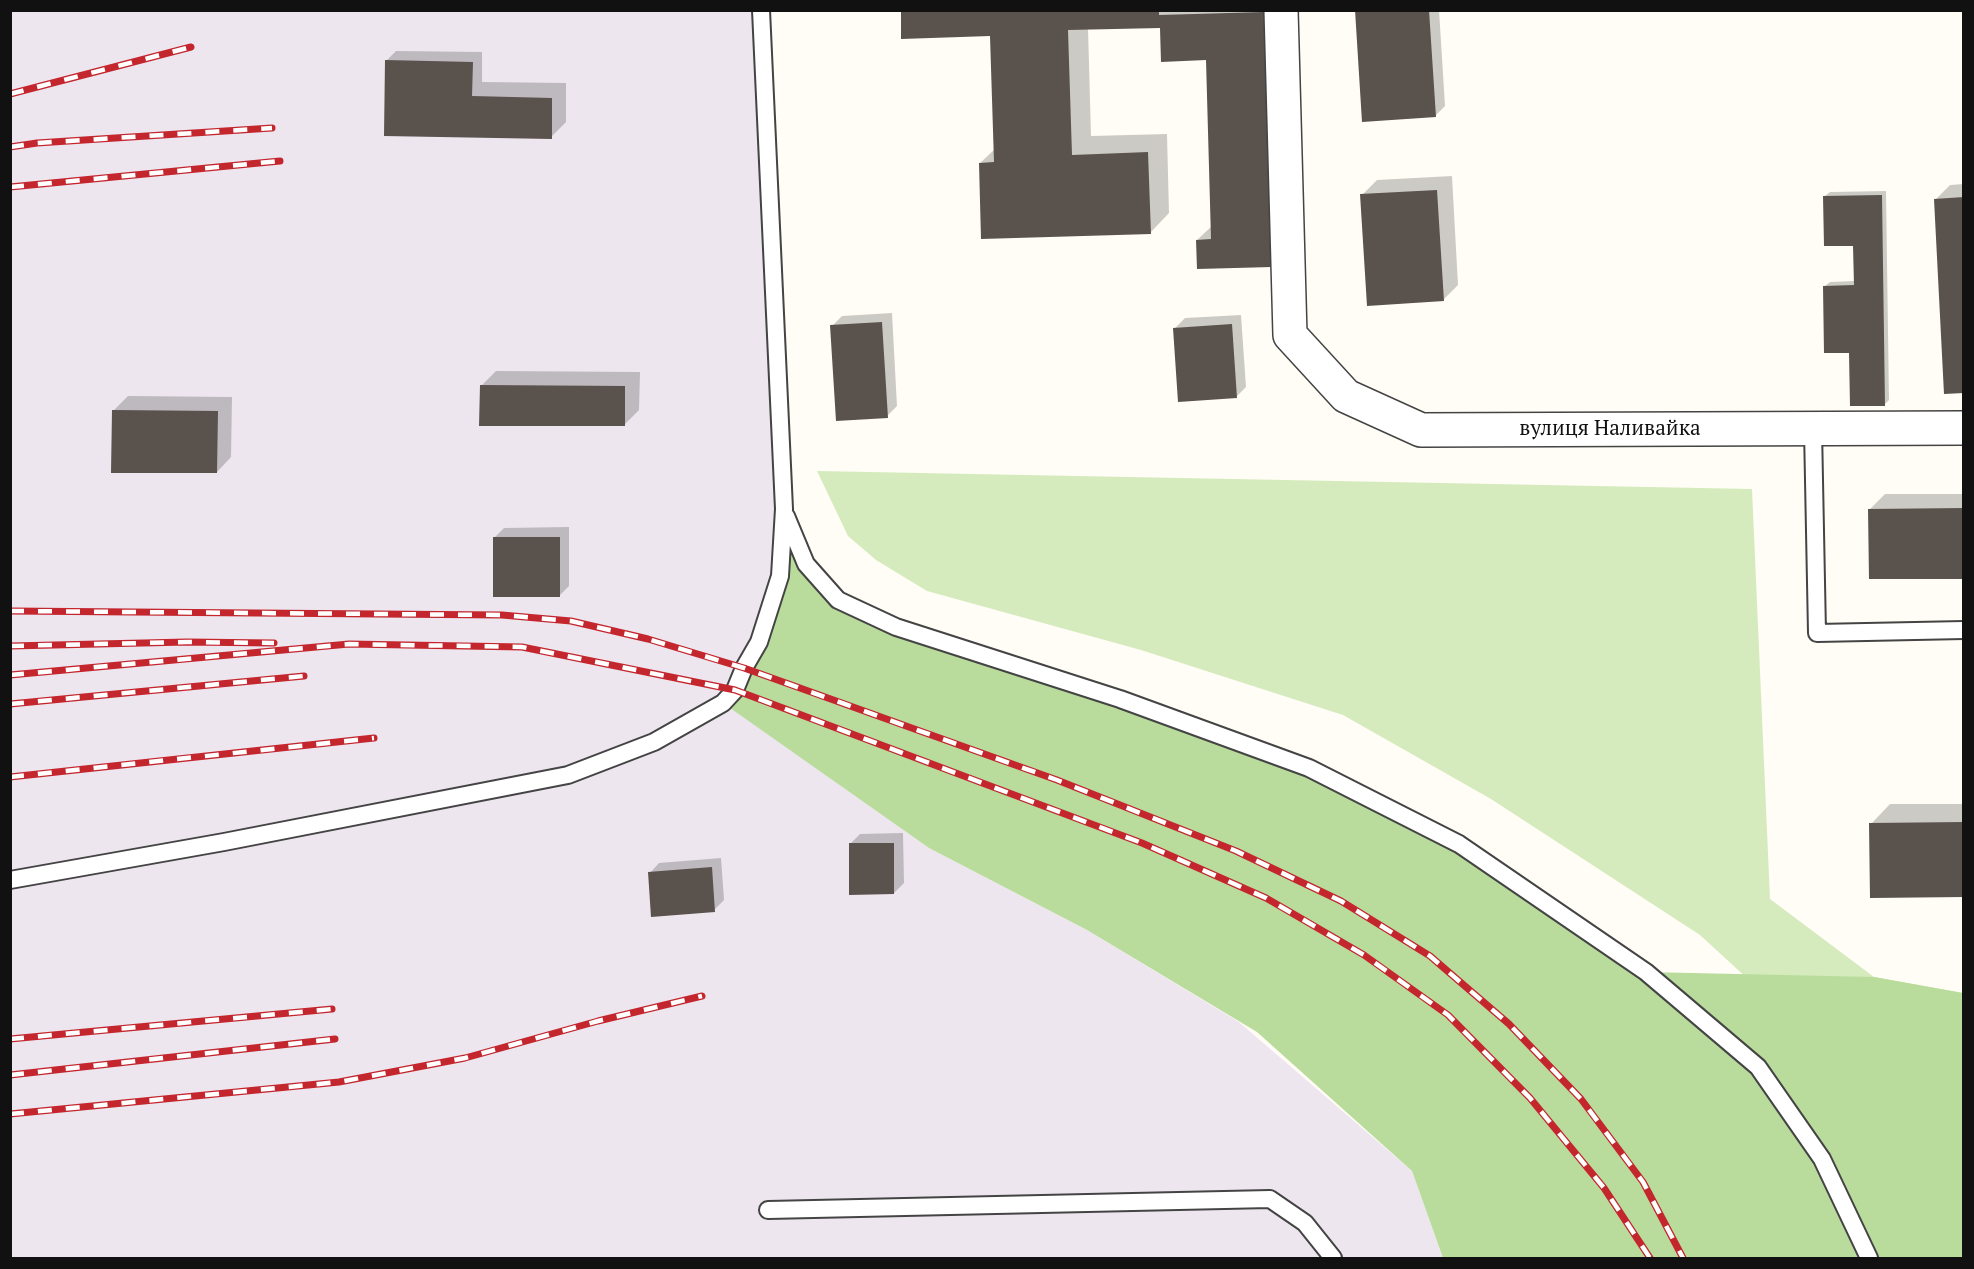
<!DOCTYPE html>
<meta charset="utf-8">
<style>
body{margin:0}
#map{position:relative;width:1974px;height:1269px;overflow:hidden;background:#fffdf5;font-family:"PT Serif",serif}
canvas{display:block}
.frame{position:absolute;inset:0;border:12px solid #111;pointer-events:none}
</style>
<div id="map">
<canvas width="1974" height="1269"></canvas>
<div class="frame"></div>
</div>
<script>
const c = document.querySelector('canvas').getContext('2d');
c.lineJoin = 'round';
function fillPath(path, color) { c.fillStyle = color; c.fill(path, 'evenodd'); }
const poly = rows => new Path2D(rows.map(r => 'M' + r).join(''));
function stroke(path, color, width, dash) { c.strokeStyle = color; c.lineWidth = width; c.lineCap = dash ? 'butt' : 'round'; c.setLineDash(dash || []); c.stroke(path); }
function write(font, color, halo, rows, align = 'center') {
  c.font = font + ' "PT Serif",serif'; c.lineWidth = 6; c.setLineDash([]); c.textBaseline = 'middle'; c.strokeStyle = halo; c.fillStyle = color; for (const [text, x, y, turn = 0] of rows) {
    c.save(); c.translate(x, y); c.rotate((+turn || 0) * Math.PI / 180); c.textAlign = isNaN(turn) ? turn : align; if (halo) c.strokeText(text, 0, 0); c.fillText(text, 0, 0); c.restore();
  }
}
const industrial = poly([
 [10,11,761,11,780,576,724,703,929,848,1087,930,1239,1022,1412,1171,1443,1258,11,1258]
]);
const green = poly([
 [817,471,1752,489,1770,899,1874,977,1963,993,1963,1258,1823,1048,1700,935,1491,799,1343,715,1141,650,927,591,876,560,848,536]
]);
const forest = poly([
 [784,509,806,564,838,600,1309,768,1459,844,1646,972,1874,977,1963,993,1963,1258,1443,1258,1412,1171,1257,1032,1087,930,929,848,723,703,780,576]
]);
const shadow = poly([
 [902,10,1283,10,1291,246,1197,240,1212,226,1207,59,1161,26,1088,28,1091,136,1167,134,1169,213,1150,233,980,163,995,149,991,34],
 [1357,10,1439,10,1445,106,1435,116],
 [396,51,482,52,482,82,566,83,566,122,551,137,386,61],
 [1452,176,1458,285,1443,300,1362,195,1377,180],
 [1964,184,1964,392,1935,200,1950,185],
 [1886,191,1889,400,1884,405,1851,351,1825,286,1830,282,1855,281,1854,245,1825,196,1830,192],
 [892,313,897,406,887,416,832,326,842,316],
 [1241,315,1246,387,1236,397,1175,328,1185,318],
 [496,371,640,372,639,410,624,425,481,386],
 [128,396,232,397,231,457,217,472,113,411],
 [1885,494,1964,494,1964,577,1870,509],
 [569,527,569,586,559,596,494,538,504,528],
 [1890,804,1964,804,1964,896,1871,824],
 [903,833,904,883,894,893,850,844,860,834],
 [721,858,724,900,714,910,650,873,659,863]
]);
const building = poly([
 [901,10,1159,10,1159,15,1264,12,1272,267,1197,269,1196,240,1211,239,1206,60,1161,62,1160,28,1068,30,1072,155,1148,152,1151,234,981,239,979,163,994,162,990,36,901,39],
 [1355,10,1429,10,1436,117,1362,122],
 [385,60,473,62,472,96,552,98,552,139,384,136],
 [1437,190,1444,301,1367,306,1360,194],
 [1882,195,1885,406,1850,406,1849,353,1824,353,1823,286,1854,285,1853,246,1824,246,1823,196],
 [1964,197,1964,393,1944,394,1934,199],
 [882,322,888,418,836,421,830,325],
 [1232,324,1237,398,1178,402,1173,328],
 [480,385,625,386,625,426,479,426],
 [112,410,218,411,217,473,111,473],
 [1964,508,1964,579,1869,579,1868,509],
 [493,537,560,537,560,597,493,597],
 [1964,822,1964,897,1870,898,1869,823],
 [849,843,894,843,894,894,849,895],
 [712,867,715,912,651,917,648,872]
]);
const service = poly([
 [1813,429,1817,633,1964,630],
 [786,516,806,564,838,600,896,627,1120,699,1309,768,1459,844,1646,972,1758,1067,1822,1159,1869,1258],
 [10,880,224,842,568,775,654,742,723,703,735,690,744,668,759,642,780,576,784,509,761,10],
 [768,1210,1270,1199,1305,1223,1333,1258]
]);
const minor = poly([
 [1281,10,1290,335,1346,396,1421,430,1964,428]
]);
const rail = poly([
 [10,94,191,47],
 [10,147,37,143,272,128],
 [10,187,280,161],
 [10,611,502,615,571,621,648,639,744,668,1057,780,1236,851,1341,901,1430,956,1509,1024,1581,1099,1643,1182,1683,1258],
 [10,646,187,642,274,643],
 [10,675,349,644,522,647,735,690,1142,843,1266,898,1364,955,1448,1015,1530,1098,1604,1188,1650,1258],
 [10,704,304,676],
 [10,777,374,738],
 [10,1039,332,1009],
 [10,1075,335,1039],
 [10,1114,339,1082,465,1058,598,1021,702,996]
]);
const streetNames = [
 ["вулиця Наливайка",1610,429]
];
fillPath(industrial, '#eee6ef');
fillPath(green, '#d5ebbd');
fillPath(forest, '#b9dc9c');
fillPath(shadow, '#0003');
fillPath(building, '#5a524d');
stroke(service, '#444', 20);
stroke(minor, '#444', 36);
stroke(service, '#fff', 16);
stroke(minor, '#fff', 33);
stroke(rail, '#c4262e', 7);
stroke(rail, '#fff', 4.5, [14]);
write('21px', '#111', '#fff', streetNames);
</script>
